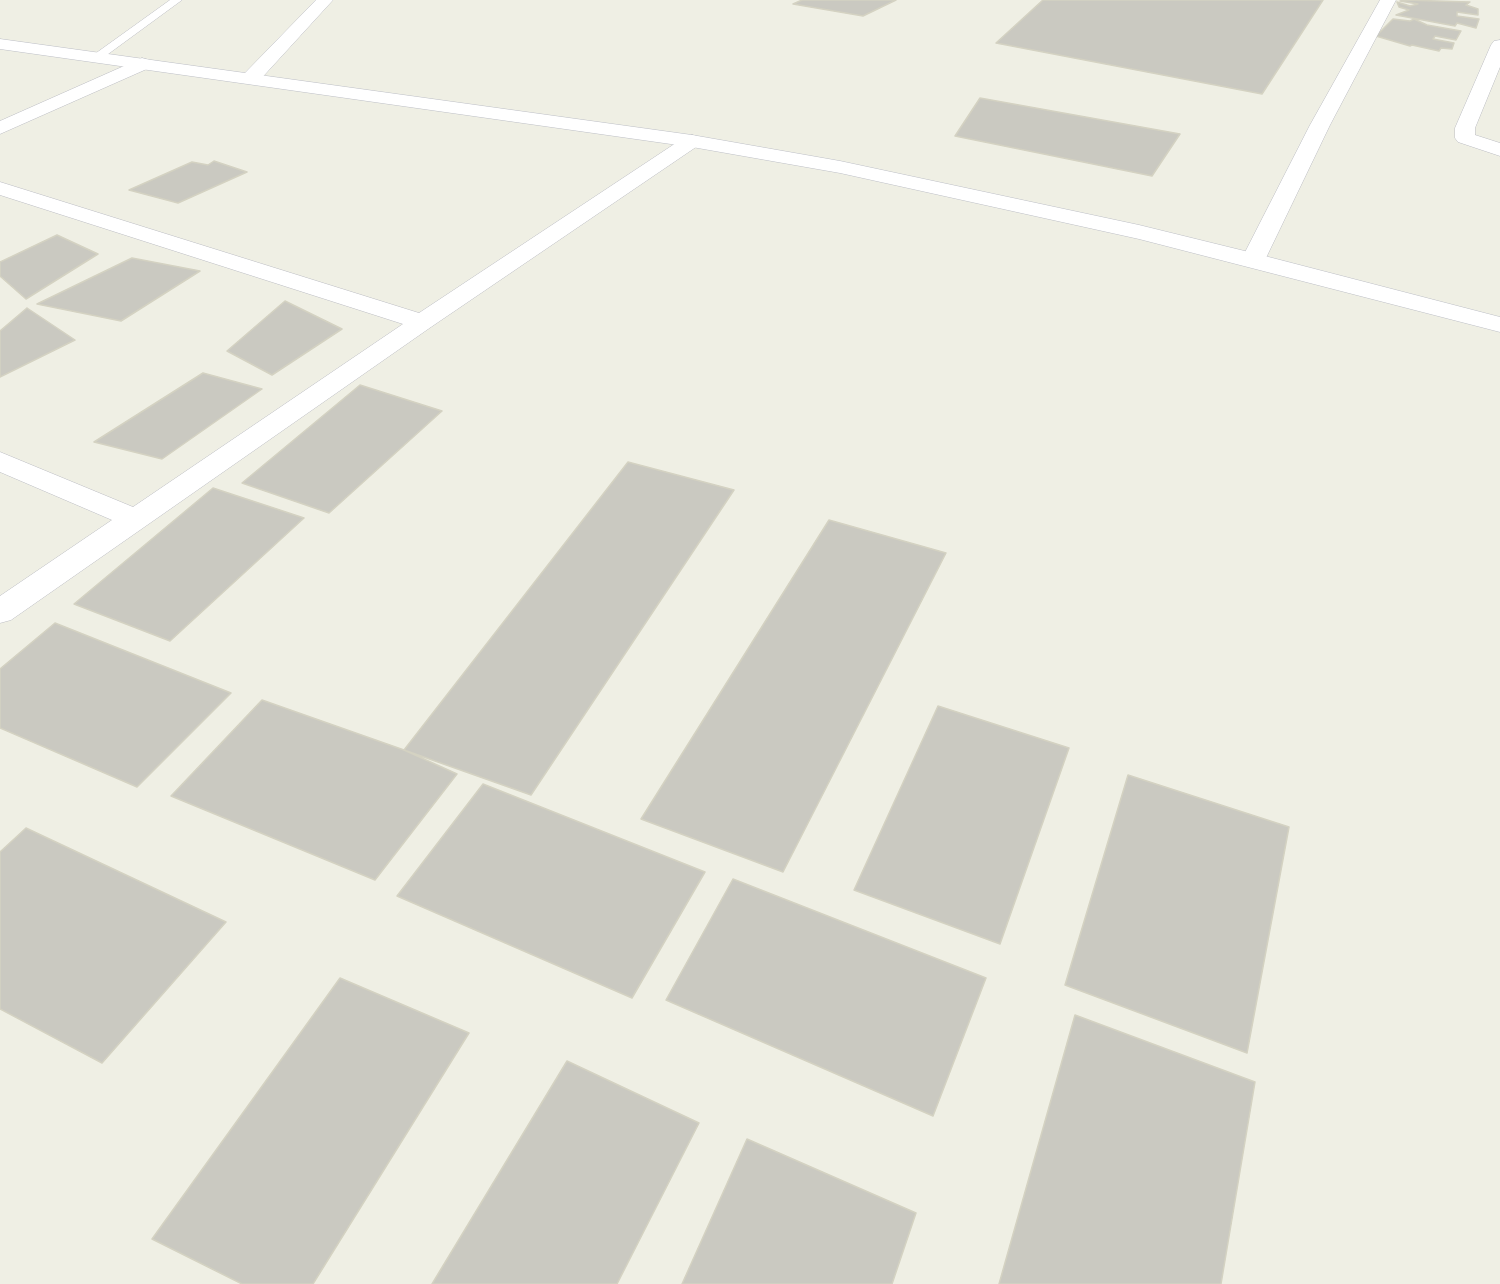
<!DOCTYPE html>
<style>
body{margin:0}
canvas{display:block;background:#efefe4}
</style>
<canvas width="1500" height="1284"></canvas>
<script>
const c = document.querySelector('canvas').getContext('2d');
c.lineJoin = 'round';
function fillPath(path, color) { c.fillStyle = color; c.fill(path, 'evenodd'); }
const poly = rows => new Path2D(rows.map(r => 'M' + r).join(''));
function stroke(path, color, width, dash) { c.strokeStyle = color; c.lineWidth = width; c.lineCap = dash ? 'butt' : 'round'; c.setLineDash(dash || []); c.stroke(path); }
const building = poly([
 [802,0,896,0,863,16,793,4,802,0],
 [1043,0,1323,0,1262,94,996,43,1043,0],
 [1404,0,1470,2,1466,5,1478,9,1478,15,1457,12,1457,16,1479,19,1476,28,1457,23,1455,26,1396,15,1409,10,1399,7,1397,2,1410,6,1418,4,1400,1,1404,0],
 [1393,19,1410,21,1414,19,1427,25,1461,31,1456,40,1435,36,1433,39,1454,43,1452,49,1441,48,1439,51,1412,45,1410,46,1376,36,1393,19],
 [980,98,1180,134,1152,176,955,136,980,98],
 [214,161,247,172,178,203,129,190,192,162,208,165,214,161],
 [57,235,98,254,26,299,0,276,0,262,57,235],
 [132,258,200,271,121,321,37,304,132,258],
 [285,301,342,329,272,375,227,351,285,301],
 [27,308,75,340,0,377,0,331,27,308],
 [203,373,262,389,162,459,94,442,203,373],
 [360,385,442,411,329,513,242,483,360,385],
 [628,462,734,490,531,795,404,750,628,462],
 [213,488,304,518,170,641,74,604,213,488],
 [829,520,946,553,783,872,641,819,829,520],
 [55,623,231,693,137,787,0,728,0,669,55,623],
 [262,700,404,750,457,774,375,880,171,796,262,700],
 [938,706,1069,748,1000,944,854,890,938,706],
 [1128,775,1289,827,1247,1053,1065,985,1128,775],
 [483,784,705,872,632,998,397,896,483,784],
 [26,828,226,922,102,1063,0,1009,0,852,26,828],
 [733,879,986,978,933,1116,666,1000,733,879],
 [340,978,469,1033,313,1284,242,1284,152,1239,340,978],
 [1075,1015,1255,1082,1221,1284,999,1284,1075,1015],
 [567,1061,699,1123,617,1284,432,1284,567,1061],
 [747,1139,916,1213,892,1284,682,1284,747,1139]
]);
const lane = poly([
 [170,0,182,0,100,60,92,60,92,56,170,0]
]);
const street = poly([
 [316,0,333,0,258,82,244,82,242,78,244,74,316,0],
 [1380,0,1396,0,1330,125,1265,260,1261,265,1253,267,1245,265,1241,260,1310,125,1380,0],
 [1500,40,1500,67,1475,128,1475,135,1500,143,1500,156,1458,142,1455,138,1455,128,1491,45,1494,41,1500,40],
 [142,58,149,60,151,64,149,68,0,134,0,121,142,58],
 [692,135,699,137,702,141,699,145,431,327,11,620,0,623,0,596,112,520,0,472,0,452,133,507,403,324,0,195,0,182,419,313,685,137,692,135]
]);
const secondary = poly([
 [0,39,692,135,840,161,1139,225,1261,255,1500,317,1500,332,1139,239,840,173,692,147,0,49,0,39]
]);
fillPath(building, '#cac9c1');
stroke(building, '#d4d2c2', 1.5);
stroke(lane, '#bcbdc3', 1);
stroke(street, '#bcbdc3', 1);
stroke(secondary, '#bdbfc6', 1);
fillPath(lane, '#fff');
fillPath(street, '#fff');
fillPath(secondary, '#fff');
</script>
